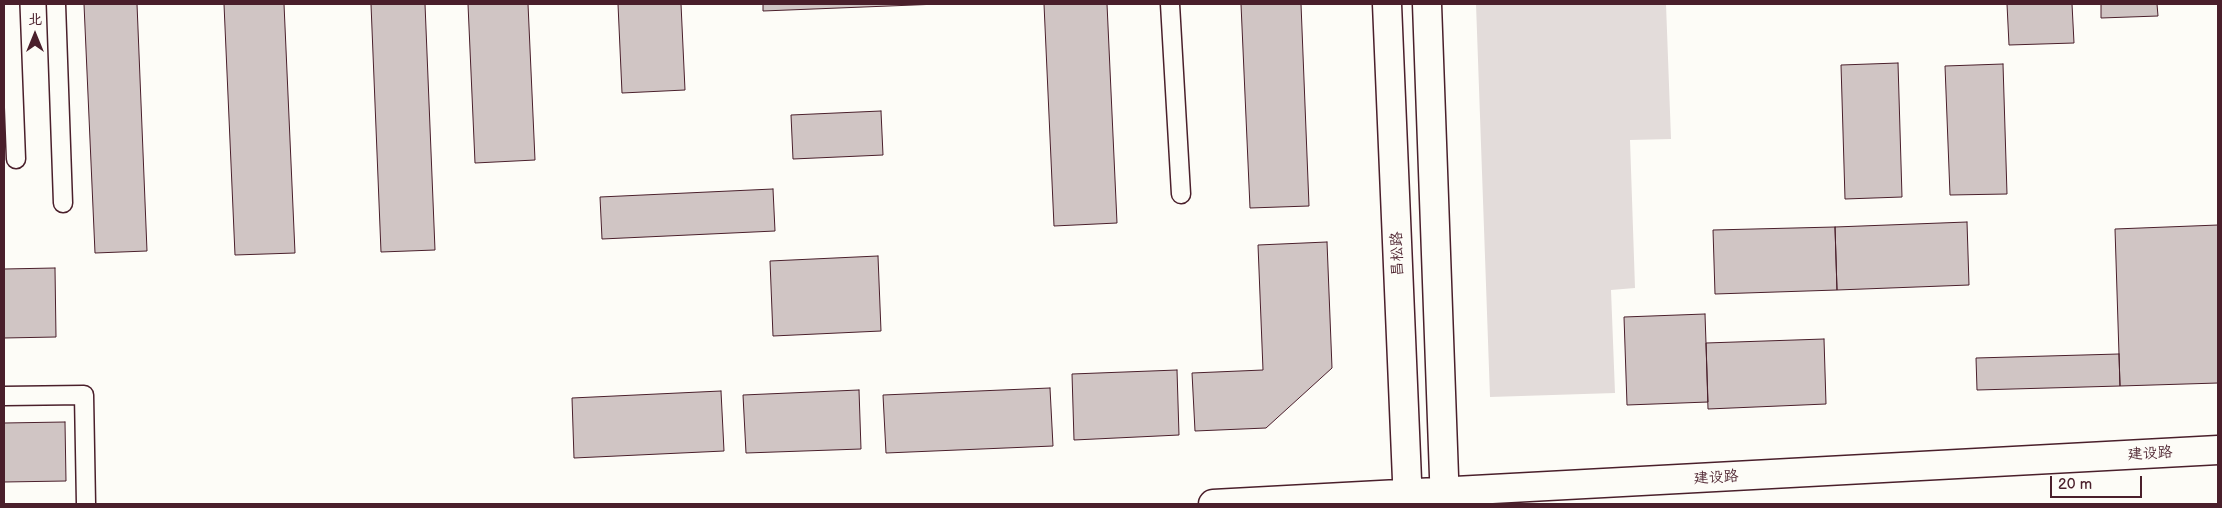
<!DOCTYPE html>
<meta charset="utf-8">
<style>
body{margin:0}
#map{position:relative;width:2222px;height:508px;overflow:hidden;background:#fdfcf7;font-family:"Balsamiq Sans","LXGW WenKai TC",sans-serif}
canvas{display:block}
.frame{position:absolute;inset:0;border:5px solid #4a1f2b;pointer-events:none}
.north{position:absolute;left:10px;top:10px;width:50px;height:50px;-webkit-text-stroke:4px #fdfcf7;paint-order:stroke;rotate:0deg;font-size:14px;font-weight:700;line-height:20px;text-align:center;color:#4a1f2b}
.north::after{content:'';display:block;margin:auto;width:18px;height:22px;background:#4a1f2b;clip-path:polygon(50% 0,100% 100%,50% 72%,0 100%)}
.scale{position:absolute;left:2050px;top:476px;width:92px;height:22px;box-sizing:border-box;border:2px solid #4a1f2b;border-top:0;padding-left:6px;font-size:15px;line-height:18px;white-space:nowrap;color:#4a1f2b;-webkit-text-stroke:4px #fdfcf7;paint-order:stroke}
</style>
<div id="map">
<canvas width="2222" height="508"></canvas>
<div class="frame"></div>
<div class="north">北</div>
<div class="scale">20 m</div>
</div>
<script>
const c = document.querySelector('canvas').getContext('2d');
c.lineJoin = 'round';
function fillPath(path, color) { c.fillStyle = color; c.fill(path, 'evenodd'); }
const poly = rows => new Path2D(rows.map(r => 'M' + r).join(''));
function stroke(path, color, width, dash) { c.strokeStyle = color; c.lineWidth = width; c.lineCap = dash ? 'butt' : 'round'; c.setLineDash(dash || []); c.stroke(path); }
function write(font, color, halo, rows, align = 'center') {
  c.font = font + ' "Balsamiq Sans","LXGW WenKai TC",sans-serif'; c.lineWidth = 5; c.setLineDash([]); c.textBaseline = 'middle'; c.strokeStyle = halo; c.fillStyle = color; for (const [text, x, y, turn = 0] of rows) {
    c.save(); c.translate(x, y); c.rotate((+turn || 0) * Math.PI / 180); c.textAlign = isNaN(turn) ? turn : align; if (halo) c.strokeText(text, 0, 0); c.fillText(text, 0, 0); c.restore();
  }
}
const green = poly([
 [1476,4,1666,4,1671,139,1630,140,1635,288,1611,290,1615,393,1490,397]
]);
const building = poly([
 [84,4,137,4,147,251,95,253,84,4],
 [224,4,284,4,295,253,235,255,224,4],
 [371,4,425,4,435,250,381,252,371,4],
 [468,4,528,4,535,160,475,163,468,4],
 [618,4,681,4,685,90,622,93,618,4],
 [763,4,939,4,763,11,763,4],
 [1044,4,1107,4,1117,223,1054,226,1044,4],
 [1241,4,1301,4,1309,206,1250,208,1241,4],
 [2007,4,2072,4,2074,43,2009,45,2007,4],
 [2101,4,2157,4,2158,16,2101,18,2101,4],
 [1898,63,1902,197,1845,199,1841,65,1898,63],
 [2003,64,2007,194,1950,195,1945,66,2003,64],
 [881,111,883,155,793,159,791,115,881,111],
 [773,189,775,231,602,239,600,197,773,189],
 [1967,222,1969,285,1837,290,1835,227,1967,222],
 [2218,225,2218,383,2120,386,2115,229,2218,225],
 [1835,227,1837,290,1715,294,1713,230,1835,227],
 [1327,242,1332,368,1266,428,1195,431,1192,373,1263,370,1258,245,1327,242],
 [878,256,881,331,773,336,770,261,878,256],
 [55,268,56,337,4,338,4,269,55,268],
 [1705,314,1708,402,1627,405,1624,317,1705,314],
 [1824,339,1826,404,1708,409,1706,343,1824,339],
 [2119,354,2120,386,1977,390,1976,358,2119,354],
 [1177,370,1179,435,1074,440,1072,374,1177,370],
 [1050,388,1053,446,886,453,883,395,1050,388],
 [859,390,861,449,746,453,743,395,859,390],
 [721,391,724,451,574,458,572,398,721,391],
 [65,422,66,481,4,482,4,423,65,422]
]);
const lane = poly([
 [10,4,16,159],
 [56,4,63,203],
 [1170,4,1181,194],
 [4,396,84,395,86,504]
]);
const secondary = poly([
 [1387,4,1408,504],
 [1427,4,1445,504],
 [1213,504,2218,450]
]);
const streetNames = [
 ["昌松路",1398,254,-92],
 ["建设路",2150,454,-3],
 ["建设路",1716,478,-3]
];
fillPath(green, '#e3dcda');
fillPath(building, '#d0c5c4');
stroke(building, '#4a1f2b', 1);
stroke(lane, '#4a1f2b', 21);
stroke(secondary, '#4a1f2b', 31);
stroke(lane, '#fdfcf7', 18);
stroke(secondary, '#fdfcf7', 28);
write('15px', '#4a1f2b', '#fdfcf7', streetNames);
</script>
